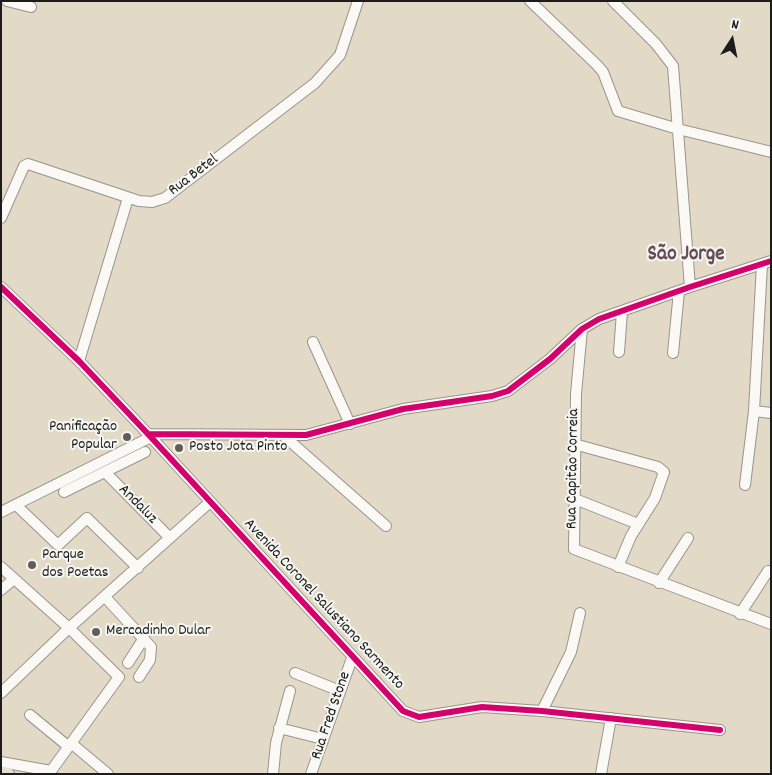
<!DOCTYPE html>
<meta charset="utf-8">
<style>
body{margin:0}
#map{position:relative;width:772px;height:775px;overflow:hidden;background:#e2d9c6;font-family:Dekko,sans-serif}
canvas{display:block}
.frame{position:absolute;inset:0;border:2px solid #1c1c1c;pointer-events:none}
.north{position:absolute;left:707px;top:15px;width:50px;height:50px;-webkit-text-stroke:4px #f6f6f2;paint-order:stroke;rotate:11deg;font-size:14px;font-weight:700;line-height:20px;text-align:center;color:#1c1c1c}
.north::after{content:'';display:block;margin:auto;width:18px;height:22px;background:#1c1c1c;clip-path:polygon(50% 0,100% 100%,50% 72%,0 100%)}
</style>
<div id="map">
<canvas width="772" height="775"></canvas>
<div class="frame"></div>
<div class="north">N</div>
</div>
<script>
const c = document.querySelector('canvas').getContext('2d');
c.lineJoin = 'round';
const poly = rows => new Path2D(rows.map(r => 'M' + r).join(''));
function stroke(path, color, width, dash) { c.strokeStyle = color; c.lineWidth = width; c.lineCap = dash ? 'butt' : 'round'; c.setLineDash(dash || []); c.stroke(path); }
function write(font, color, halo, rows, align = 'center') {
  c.font = font + ' Dekko,sans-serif'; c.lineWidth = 4; c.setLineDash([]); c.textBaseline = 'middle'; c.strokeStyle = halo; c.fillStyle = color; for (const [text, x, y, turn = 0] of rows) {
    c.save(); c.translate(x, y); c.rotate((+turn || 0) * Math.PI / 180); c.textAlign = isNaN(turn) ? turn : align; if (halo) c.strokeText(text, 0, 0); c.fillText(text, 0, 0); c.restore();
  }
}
const minor = poly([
 [7,1,31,7],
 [530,1,597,65,603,72,618,111,678,129,771,152],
 [613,1,656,44,673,66,690,287],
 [1,218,24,166,28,164,139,201,152,202,165,198,315,83,340,55,358,1],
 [1,287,79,361,148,434,403,711,419,717,482,707,542,711,720,730],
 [582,329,576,394,574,549,771,624],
 [313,342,350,424],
 [619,352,622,312],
 [673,353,679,291],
 [79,361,128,198],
 [754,411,771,413],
 [148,434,306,435,403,409,492,396,508,391,550,359,582,329,599,319,690,287,771,261],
 [284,436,386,526],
 [574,444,658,467,664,472,655,498,631,536,618,567],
 [105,472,170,538],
 [745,485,754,411,762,264],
 [64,492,145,452],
 [575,499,638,524],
 [16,505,58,545,87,518,138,568],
 [1,512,151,437],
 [1,567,69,628,119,677,51,771,1,762],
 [659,583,688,538],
 [1,590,14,579],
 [105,597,151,647,150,660,139,677],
 [740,614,768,571],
 [128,663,144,638],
 [295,673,340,691],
 [1,693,69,628,210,502],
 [542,711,571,652,580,613],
 [30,715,69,747],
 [279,728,323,739],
 [71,743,108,774],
 [273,774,276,743,290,691],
 [311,774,352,658],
 [601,774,611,718]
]);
const major = poly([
 [1,773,8,774]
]);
const cycleway = poly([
 [1,287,79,361,148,434,403,711,419,717,482,707,542,711,720,730],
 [148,434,306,435,403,409,492,396,508,391,550,359,582,329,599,319,690,287,771,261]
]);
const markers = [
 [127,437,5,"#615e58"],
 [179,448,5,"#615e58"],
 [32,565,5,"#615e58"],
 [96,632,5,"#615e58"]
];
const streetNames = [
 ["Rua Betel",194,176,-37],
 ["Rua Capitão Correia",574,469,-89],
 ["Andaluz",137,505,45],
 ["Avenida Coronel Salustiano Sarmento",323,605,47],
 ["Rua Fred Stone",332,716,-71]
];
const poiNames = [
 ["Panificação",117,428,"right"],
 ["Popular",117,446,"right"],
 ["Posto Jota Pinto",189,448],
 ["Parque",42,556],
 ["dos Poetas",42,574],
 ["Mercadinho Dular",106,632]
];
const districtNames = [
 ["São Jorge",686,256]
];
stroke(minor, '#9a958b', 12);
stroke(major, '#9a958b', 14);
stroke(minor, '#fbf9f6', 10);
stroke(major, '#e5e0d2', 12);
stroke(cycleway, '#d6006c', 6);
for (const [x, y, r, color] of markers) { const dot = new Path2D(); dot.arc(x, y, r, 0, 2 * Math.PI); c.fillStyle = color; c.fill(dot); stroke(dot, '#f6f6f2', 2); }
write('16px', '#1c1c1c', '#f6f6f2', streetNames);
write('16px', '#1c1c1c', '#f6f6f2', poiNames, 'left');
write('bold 21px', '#674c59', '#f6f6f2', districtNames);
</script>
